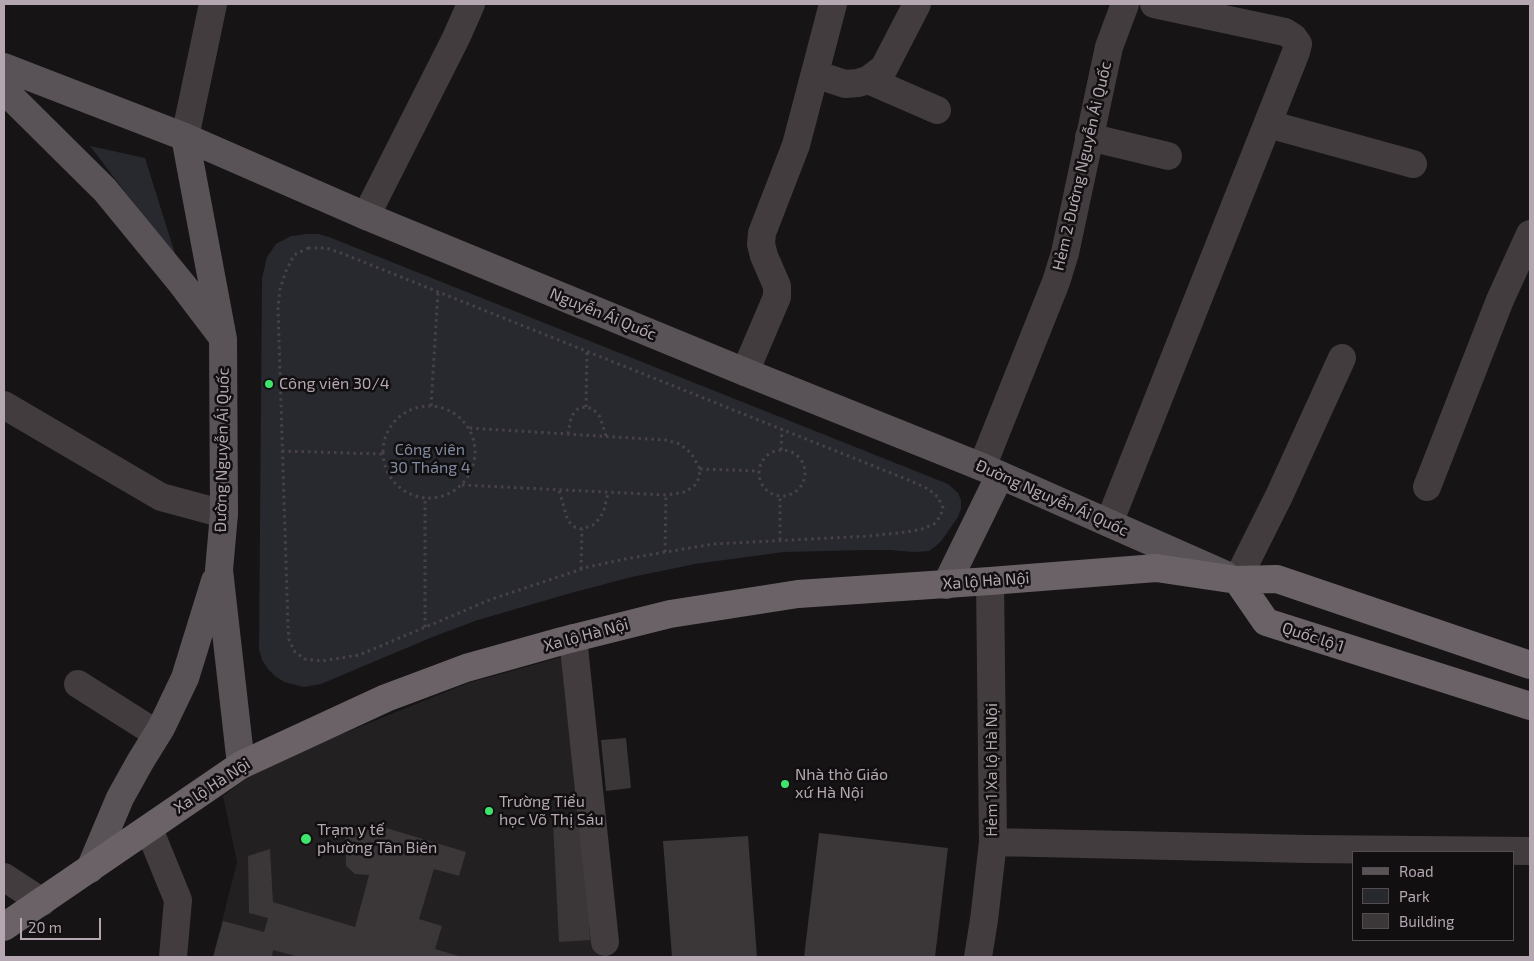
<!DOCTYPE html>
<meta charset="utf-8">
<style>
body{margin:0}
#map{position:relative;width:1534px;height:961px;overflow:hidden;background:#161415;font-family:"Exo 2",sans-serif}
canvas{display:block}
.frame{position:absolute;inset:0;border:5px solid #b5a7b1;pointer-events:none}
.legend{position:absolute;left:1352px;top:851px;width:162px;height:90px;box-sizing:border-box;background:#110f10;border:1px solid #534c50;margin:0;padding:6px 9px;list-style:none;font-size:15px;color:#b5a7b1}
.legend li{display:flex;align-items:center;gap:10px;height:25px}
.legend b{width:25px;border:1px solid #534c50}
.scale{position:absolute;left:20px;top:918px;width:81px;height:22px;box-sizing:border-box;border:2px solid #b5a7b1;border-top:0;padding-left:6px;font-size:15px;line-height:18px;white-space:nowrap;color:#b5a7b1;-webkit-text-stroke:4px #110f10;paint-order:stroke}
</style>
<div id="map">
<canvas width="1534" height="961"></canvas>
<div class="frame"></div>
<ul class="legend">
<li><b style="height:6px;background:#595256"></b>Road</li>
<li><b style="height:14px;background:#27292f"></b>Park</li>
<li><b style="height:14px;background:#3b3638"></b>Building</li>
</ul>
<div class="scale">20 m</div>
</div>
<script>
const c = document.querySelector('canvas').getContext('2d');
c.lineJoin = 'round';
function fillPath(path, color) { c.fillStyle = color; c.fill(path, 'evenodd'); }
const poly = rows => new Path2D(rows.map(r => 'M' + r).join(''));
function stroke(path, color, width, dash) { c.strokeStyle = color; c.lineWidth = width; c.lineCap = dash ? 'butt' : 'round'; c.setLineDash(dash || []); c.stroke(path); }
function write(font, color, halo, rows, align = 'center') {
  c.font = font + ' "Exo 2",sans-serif'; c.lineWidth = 5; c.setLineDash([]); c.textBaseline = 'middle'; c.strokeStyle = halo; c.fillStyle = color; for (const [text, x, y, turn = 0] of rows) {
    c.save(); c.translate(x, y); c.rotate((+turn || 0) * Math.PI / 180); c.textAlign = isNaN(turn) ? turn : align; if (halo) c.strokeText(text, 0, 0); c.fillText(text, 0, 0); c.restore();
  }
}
const built = poly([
 [580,652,602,957,213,957,237,862,223,796,263,766,468,683]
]);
const green = poly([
 [90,146,145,158,177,260],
 [307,234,318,234,329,237,948,484,958,493,961,500,961,509,958,517,942,540,936,546,929,551,914,552,890,550,864,550,784,552,695,564,632,577,571,593,478,620,435,636,321,684,304,687,284,682,275,676,268,669,262,660,259,649,262,278,267,257,276,244,291,236]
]);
const building = poly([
 [626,738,631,788,606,791,601,740],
 [584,821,590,940,559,942,553,823],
 [383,827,466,852,459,876,434,869,419,919,442,926,435,949,462,957,299,957,273,950,272,957,213,957,223,921,264,932,268,918,249,913,248,856,270,849,273,902,355,927,369,875,355,874,346,866,345,828],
 [819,833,948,848,935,957,804,957],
 [748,836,757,957,672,957,663,841]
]);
const path = poly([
 [308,248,326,248,341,253,911,481,928,489,938,497,943,508,940,517,934,524,922,529,907,532,869,536,713,544,625,559,588,567,492,599,359,655,322,661,305,659,295,652,289,640,288,626,278,308,280,289,286,271,294,255,308,248],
 '383 452a46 46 0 1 1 92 0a46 46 0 1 1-92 0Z',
 [431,406,438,292],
 [586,407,587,351],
 [568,434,571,418,575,411,579,408,586,407,593,409,600,417,606,436],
 '759 473a23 23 0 1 1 46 0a23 23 0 1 1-46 0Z',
 [781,450,782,429],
 [282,451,382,454],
 [700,469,758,471],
 [462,485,666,495,685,492,695,485,699,478,700,469,691,453,680,444,665,440,469,428],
 [559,491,568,521,575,527,582,529,593,525,600,518,604,510,608,493],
 [780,540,780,496],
 [665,552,666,495],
 [581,569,582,529],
 [425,627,425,498]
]);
const minor = poly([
 [815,74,845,84,858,83,868,80,884,68,917,4],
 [868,80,937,110],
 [1268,124,1413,164],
 [185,137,213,4],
 [1089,137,1168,156],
 [366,216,456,38,471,4],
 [745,372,777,297,777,286,764,256,761,244,762,233,796,145,833,4],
 [4,405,161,497,224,514],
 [982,467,1056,282,1065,253,1109,47,1125,4],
 [1427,487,1500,300,1530,234],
 [1109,523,1296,52,1298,44,1293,37,1285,32,1154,4],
 [1237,580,1279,496,1342,358],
 [573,638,605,942],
 [78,684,157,734],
 [149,829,178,900,173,957],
 [993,842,1307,849,1530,851],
 [4,877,42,902],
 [978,957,984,920,993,842,990,581]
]);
const major = poly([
 [4,67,185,137,366,216,745,372,982,467,1224,574],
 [4,90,105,190,182,284,220,334],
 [185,137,223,339,224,514,219,570,241,765],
 [946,585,1000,475],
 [90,869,120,798,140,762,161,728,185,678,215,581]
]);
const highway = poly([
 [1237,580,1266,622,1530,706],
 [4,927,241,765,386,698,466,668,562,641,670,614,798,594,990,581,1156,568,1237,580,1277,579,1530,665]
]);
const markers = [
 [269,384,5,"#3de56d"],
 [785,784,5,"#3de56d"],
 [489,811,5,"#3de56d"],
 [306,839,6,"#3de56d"]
];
const streetNames = [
 ["Hẻm 2 Đường Nguyễn Ái Quốc",1082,166,-77],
 ["Nguyễn Ái Quốc",603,314,22],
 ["Đường Nguyễn Ái Quốc",222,450,-89],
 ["Đường Nguyễn Ái Quốc",1052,498,24],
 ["Xa lộ Hà Nội",986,581,-4],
 ["Xa lộ Hà Nội",586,635,-15],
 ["Quốc lộ 1",1313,637,18],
 ["Hẻm 1 Xa lộ Hà Nội",992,770,-90],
 ["Xa lộ Hà Nội",212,786,-33]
];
const poiNames = [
 ["Công viên 30/4",279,384],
 ["Nhà thờ Giáo",795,775],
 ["xứ Hà Nội",795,793],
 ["Trường Tiểu",499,802],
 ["học Võ Thị Sáu",499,820],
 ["Trạm y tế",317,830],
 ["phường Tân Biên",317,848]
];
const parkNames = [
 ["Công viên",430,450],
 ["30 Tháng 4",430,468]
];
fillPath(built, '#232021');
fillPath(green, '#27292f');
fillPath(building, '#3b3638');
stroke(path, '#484246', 3, [2.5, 4]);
stroke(minor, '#423c3f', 28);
stroke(major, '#595256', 28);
stroke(highway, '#6b6268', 28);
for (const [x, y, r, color] of markers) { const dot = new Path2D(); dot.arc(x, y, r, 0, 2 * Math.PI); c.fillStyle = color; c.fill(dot); stroke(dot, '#110f10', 2); }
write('16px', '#b5a7b1', '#110f10', streetNames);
write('16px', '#b5a7b1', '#110f10', poiNames, 'left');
write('16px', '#7f899f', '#110f10', parkNames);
</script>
